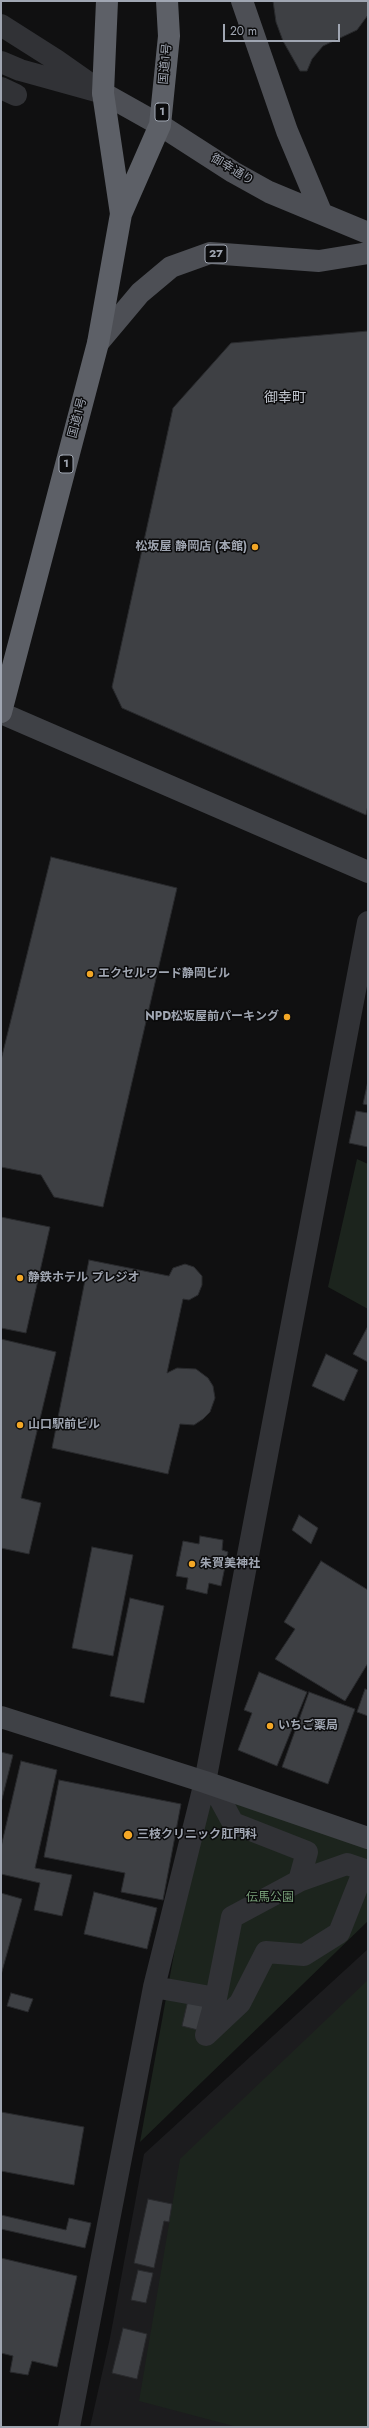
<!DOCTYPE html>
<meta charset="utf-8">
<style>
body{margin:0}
#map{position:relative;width:369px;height:2428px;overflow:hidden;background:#101011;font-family:Jost,sans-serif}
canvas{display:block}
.frame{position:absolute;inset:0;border:2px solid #a0a6b2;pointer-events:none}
.scale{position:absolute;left:223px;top:24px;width:117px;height:18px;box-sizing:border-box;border:2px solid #a0a6b2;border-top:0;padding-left:5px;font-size:12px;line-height:14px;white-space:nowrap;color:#a0a6b2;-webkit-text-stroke:3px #0b0b0c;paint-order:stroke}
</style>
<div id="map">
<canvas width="369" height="2428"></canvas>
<div class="frame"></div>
<div class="scale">20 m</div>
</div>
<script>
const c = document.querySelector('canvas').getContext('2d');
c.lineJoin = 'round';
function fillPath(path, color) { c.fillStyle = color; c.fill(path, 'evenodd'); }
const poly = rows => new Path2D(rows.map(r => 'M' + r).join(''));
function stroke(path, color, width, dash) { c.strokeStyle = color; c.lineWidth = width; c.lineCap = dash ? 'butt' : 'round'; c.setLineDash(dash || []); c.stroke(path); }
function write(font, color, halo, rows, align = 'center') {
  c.font = font + ' Jost,"Noto Sans JP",sans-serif'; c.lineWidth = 3; c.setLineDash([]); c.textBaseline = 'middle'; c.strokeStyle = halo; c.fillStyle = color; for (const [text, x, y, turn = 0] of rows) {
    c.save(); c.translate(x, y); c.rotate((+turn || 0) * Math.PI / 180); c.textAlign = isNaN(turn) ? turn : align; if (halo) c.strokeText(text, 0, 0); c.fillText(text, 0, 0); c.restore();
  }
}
const built = poly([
 [368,1949,368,2427,90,2427,110,2338,144,2154]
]);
const green = poly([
 [357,1159,368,1164,368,1309,328,1287],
 [205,1782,368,1843,368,1921,140,2142],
 [368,1980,368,2427,237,2427,139,2401,180,2159]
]);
const building = poly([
 [273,1,368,1,368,15,357,30,323,46,312,59,307,71,300,71,283,41,276,22,273,1],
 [368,331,368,805,366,815,122,708,112,687,173,408,231,343,368,331],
 [51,857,177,888,103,1207,54,1197,41,1175,1,1167,1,1060,51,857],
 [368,1081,368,1105,363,1104,368,1081],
 [356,1111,368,1113,368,1147,349,1143,356,1111],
 [1,1217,50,1227,26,1333,1,1328,1,1217],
 [89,1260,169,1276,173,1268,185,1264,194,1267,202,1276,202,1285,198,1295,189,1300,183,1299,167,1373,177,1368,196,1369,208,1378,213,1386,215,1398,210,1412,203,1419,194,1425,180,1424,168,1474,52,1448,89,1260],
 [368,1326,368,1362,353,1354,368,1326],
 [1,1339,56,1352,21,1498,41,1503,29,1554,1,1548,1,1339],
 [326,1354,358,1370,344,1401,312,1386,326,1354],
 [299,1515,318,1528,311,1544,292,1530,299,1515],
 [200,1536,223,1540,222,1550,228,1552,221,1586,209,1583,207,1594,186,1589,188,1578,176,1576,183,1541,199,1544,200,1536],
 [92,1547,133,1555,113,1656,72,1648,92,1547],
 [321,1561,368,1590,368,1663,345,1701,275,1659,295,1629,284,1622,321,1561],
 [130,1598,164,1606,144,1703,110,1696,130,1598],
 [259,1672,307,1692,277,1766,238,1750,252,1713,244,1710,259,1672],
 [365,1689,368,1690,368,1716,357,1712,365,1689],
 [309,1692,355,1709,328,1784,282,1767,309,1692],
 [1,1752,13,1755,1,1803,1,1752],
 [21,1761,57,1770,35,1868,72,1875,62,1916,34,1910,40,1883,1,1874,1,1847,21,1761],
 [59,1780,181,1804,163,1900,121,1892,125,1873,44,1857,59,1780],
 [94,1892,157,1908,147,1949,84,1934,94,1892],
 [1,1893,22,1899,1,1975,1,1893],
 [11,1993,33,1999,28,2012,7,2006,11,1993],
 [188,2000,204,2004,198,2030,182,2026,188,2000],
 [1,2112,84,2127,74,2185,1,2171,1,2112],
 [148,2199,172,2204,169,2222,164,2221,154,2268,134,2263,148,2199],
 [1,2215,66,2230,69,2218,91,2223,85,2248,1,2229,1,2215],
 [1,2258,77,2276,57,2367,32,2361,28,2375,10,2372,13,2356,1,2353,1,2258],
 [138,2270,153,2273,146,2303,131,2300,138,2270],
 [123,2328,147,2334,137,2379,112,2373,123,2328]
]);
const street = poly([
 [1,25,56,60,103,93,20,70,1,62],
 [1,88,16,95],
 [213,1786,233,1823,307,1852,299,1881],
 [154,1987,216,1998,232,1917,299,1881,347,1864,368,1871],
 [216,1998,206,2035,240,2003,266,1952,304,1955,339,1933,364,1870],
 [69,2427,154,1987,205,1782,368,922]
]);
const secondary = poly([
 [1,713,368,872],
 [1,1717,205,1782,368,1838]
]);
const primary = poly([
 [242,1,287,131,321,212],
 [103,93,160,125,233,172,269,192,368,233],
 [98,343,140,293,171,267,210,253,319,261,368,253]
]);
const highway = poly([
 [107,1,103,93,121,214],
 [1,712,98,343,121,214,160,125,169,36,167,1]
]);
const markers = [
 [255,547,4,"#f3a726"],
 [90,974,4,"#f3a726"],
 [287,1017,4,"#f3a726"],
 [20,1278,4,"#f3a726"],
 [20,1425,4,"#f3a726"],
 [192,1564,4,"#f3a726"],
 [270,1726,4,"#f3a726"],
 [128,1835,5,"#f3a726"]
];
const shields = [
 [162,112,14],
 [216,254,22],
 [66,464,14]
];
const shieldNames = [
 ["1",162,112],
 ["27",216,254],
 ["1",66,464]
];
const streetNames = [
 ["国道1号",166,64,-85],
 ["御幸通り",232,170,31],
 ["国道1号",78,418,-75]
];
const poiNames = [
 ["松坂屋 静岡店 (本館)",247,547,"right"],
 ["エクセルワード静岡ビル",98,974],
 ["NPD松坂屋前パーキング",279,1017,"right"],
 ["静鉄ホテル プレジオ",28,1278],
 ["山口駅前ビル",28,1425],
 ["朱賀美神社",200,1564],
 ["いちご薬局",278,1726],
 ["三枝クリニック肛門科",137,1835]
];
const parkNames = [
 ["伝馬公園",270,1898]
];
const quarterNames = [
 ["御幸町",285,399]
];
fillPath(built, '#1c1c1e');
fillPath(green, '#1c241d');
fillPath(building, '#3e4044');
stroke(building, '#292a2d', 1);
stroke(street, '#313236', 22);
stroke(secondary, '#3f4146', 22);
stroke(primary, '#4d4f55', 22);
stroke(highway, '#5d6067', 22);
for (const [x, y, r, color] of markers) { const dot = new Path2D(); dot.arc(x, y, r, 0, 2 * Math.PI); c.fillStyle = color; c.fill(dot); stroke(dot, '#0b0b0c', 1.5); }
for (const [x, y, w] of shields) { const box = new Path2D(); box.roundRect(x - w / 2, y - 9, w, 18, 3); c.fillStyle = '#0b0b0c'; c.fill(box); stroke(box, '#a0a6b2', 1); }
write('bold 11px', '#a0a6b2', null, shieldNames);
write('12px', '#a0a6b2', '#0b0b0c', streetNames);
write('bold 12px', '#a0a6b2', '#0b0b0c', poiNames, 'left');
write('12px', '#779e78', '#0b0b0c', parkNames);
write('14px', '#c1c5ce', '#0b0b0c', quarterNames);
</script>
